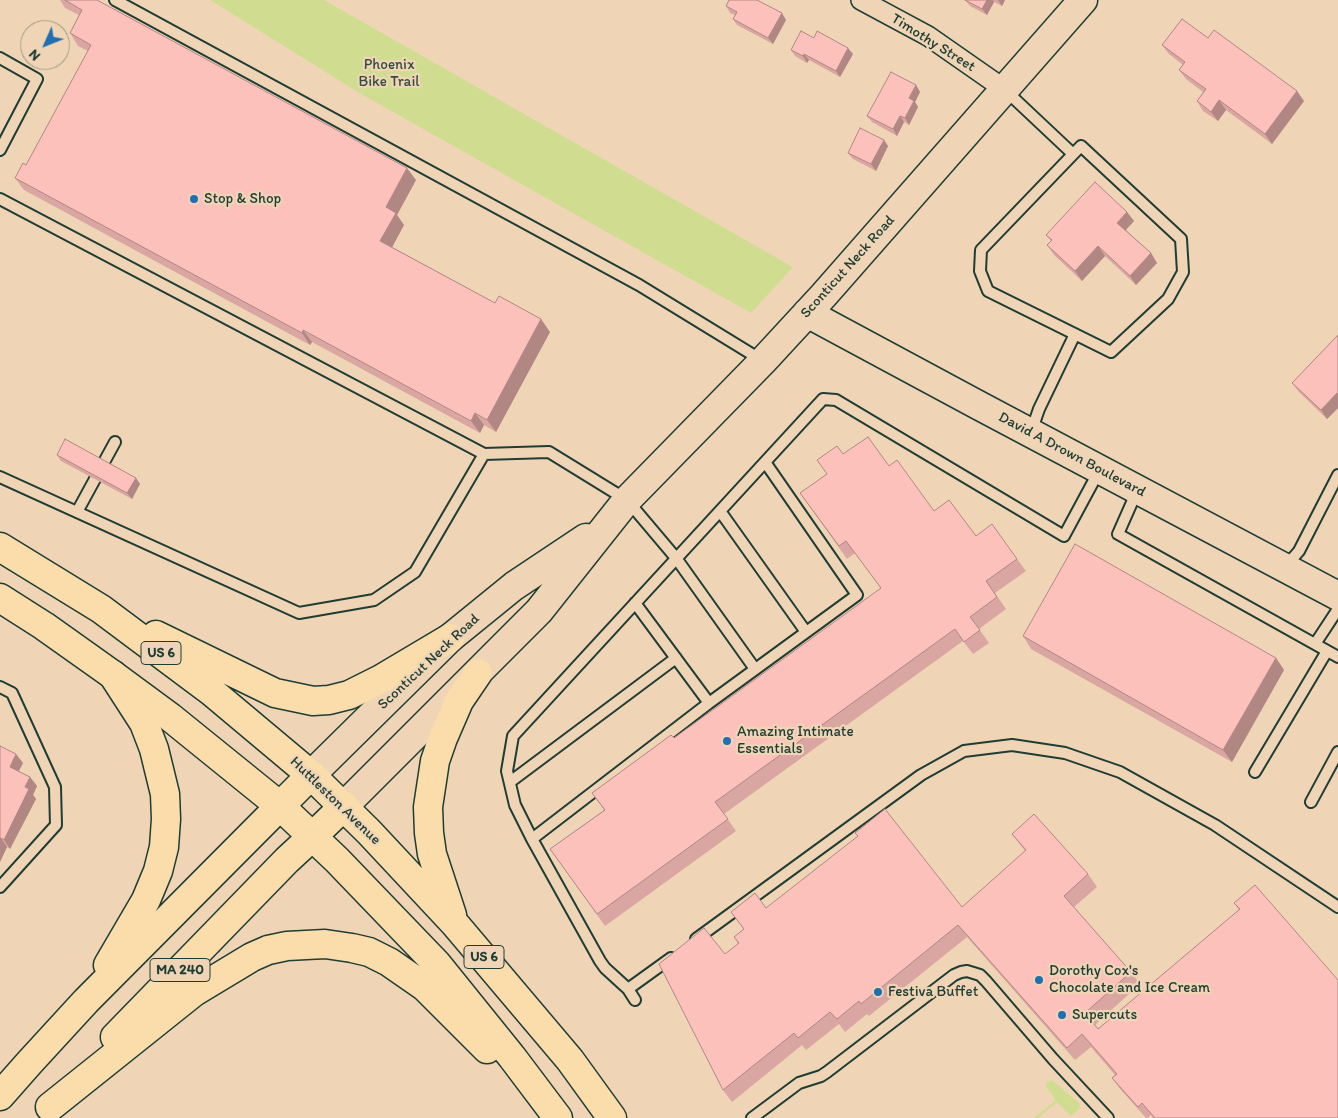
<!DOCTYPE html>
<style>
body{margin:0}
#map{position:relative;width:1338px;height:1118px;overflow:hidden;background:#efd5b6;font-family:Itim,sans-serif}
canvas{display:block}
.north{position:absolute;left:20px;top:20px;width:50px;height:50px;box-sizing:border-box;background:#efd5b6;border:1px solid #9c9882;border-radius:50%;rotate:226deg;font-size:14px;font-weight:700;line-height:20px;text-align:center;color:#1f3d34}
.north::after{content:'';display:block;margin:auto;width:18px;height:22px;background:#1f6fb2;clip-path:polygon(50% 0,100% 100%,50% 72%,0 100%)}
</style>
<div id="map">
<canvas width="1338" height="1118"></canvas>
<div class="north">N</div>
</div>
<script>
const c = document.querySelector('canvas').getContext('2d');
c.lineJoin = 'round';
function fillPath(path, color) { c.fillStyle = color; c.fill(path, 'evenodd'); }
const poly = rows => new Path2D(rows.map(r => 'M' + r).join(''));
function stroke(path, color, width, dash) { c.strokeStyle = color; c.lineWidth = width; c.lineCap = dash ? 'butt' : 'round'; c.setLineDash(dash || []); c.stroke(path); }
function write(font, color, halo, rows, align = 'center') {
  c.font = font + ' Itim,sans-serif'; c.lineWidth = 4.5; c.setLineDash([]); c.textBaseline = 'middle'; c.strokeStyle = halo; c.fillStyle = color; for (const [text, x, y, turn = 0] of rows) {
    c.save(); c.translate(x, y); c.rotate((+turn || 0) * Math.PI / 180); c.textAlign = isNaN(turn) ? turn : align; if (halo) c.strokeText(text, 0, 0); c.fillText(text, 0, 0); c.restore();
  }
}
const green = poly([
 [210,0,324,0,793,267,751,313,361,94],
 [1052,1080,1079,1103,1080,1108,1071,1116,1057,1102,1038,1118,1034,1118,1056,1100,1046,1087,1047,1082]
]);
const lane = poly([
 [115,0,639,285,763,361],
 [0,58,37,79,0,150],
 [1005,90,1073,154],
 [1081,146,1181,239,1183,272,1168,299,1111,352,988,291,980,271,981,250,1081,146],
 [0,199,484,454,549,452,627,500,676,558,755,669],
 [1031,432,1039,409,1075,334],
 [103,464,115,442],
 [0,477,299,613,374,600,415,572,484,454],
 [1137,491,1118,534,1338,657],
 [720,511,806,632],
 [77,512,95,479],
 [1285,567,1299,551,1338,475],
 [635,603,709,703],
 [1315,644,1338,609],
 [0,687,12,693,55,787,56,825,0,887],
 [1255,772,1327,651],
 [510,782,676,658],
 [1311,802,1338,752],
 [532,839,709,703,857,595,765,462],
 [696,939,921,775,964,751,1012,745,1065,753,1120,772,1215,825,1338,907],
 [628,989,671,958],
 [635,1000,628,989,605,968,600,961,532,839,515,805,507,771,513,736,823,399,836,400,1064,536,1099,471],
 [752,1118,799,1083,821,1076,827,1072,954,975,961,972,967,971,980,975,986,981,1053,1059,1108,1118]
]);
const street = poly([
 [861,0,928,36,1004,89]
]);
const secondary = poly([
 [807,313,978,405,1338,596],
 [311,775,450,638,514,586,586,538],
 [344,806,539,611,627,500,763,361,823,296,1083,0]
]);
const primary = poly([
 [0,547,101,609,212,692,311,775,280,806,170,717,113,675,44,626,0,598],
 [156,635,275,693,313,701,329,700,349,695,381,679,450,638],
 [313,836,344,806]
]);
const highway = poly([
 [311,775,369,832,455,924,570,1060,612,1118],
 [452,915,432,854,429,833,428,807,435,761,443,738,459,701,478,673],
 [108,965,146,900,158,871,164,847,166,819,165,794,154,749,144,723,113,675],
 [115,1037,287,860,313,836],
 [0,1096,30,1062,86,1001,280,806,337,860,437,964,512,1057,558,1118],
 [50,1107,194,992,252,957,268,950,287,946,325,944,352,948,369,952,389,962,425,987,487,1049]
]);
const wall = poly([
 [60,0,97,0,416,180,397,215,404,225,392,247,495,303,550,332,496,432,484,425,480,433,312,342,310,345,24,190,15,178,26,165,88,51,78,46,70,33,79,15,65,8],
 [965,0,1005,0,1002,6,994,2,987,15,970,6],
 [726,6,786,20,773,44,737,25,733,19,735,15,730,13],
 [814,38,853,54,840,77,809,60,807,63,795,56,791,50],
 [1208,38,1304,101,1272,144,1226,110,1218,121,1203,111,1197,101,1203,92,1186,79,1179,70,1183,65,1169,54,1162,45],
 [916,85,920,92,915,102,918,107,909,125,904,122,897,136,872,122,867,116],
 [884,140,888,146,876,171,853,159,848,153],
 [1127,212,1134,221,1126,230,1151,253,1157,263,1136,285,1105,256,1082,281,1054,255,1047,245,1051,241,1046,235],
 [1338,335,1338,408,1327,419,1299,392,1292,383],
 [843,454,889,466,934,511,976,536,1017,559,1026,571,995,593,1006,609,979,629,989,643,973,654,963,641,724,814,736,831,605,926,550,849,604,810,592,793,674,738,881,588,855,553,847,559,800,493,827,474],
 [57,455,136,478,140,484,132,499,61,461],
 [1023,636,1276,658,1284,670,1232,762,1031,649],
 [0,746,23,763,19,771,30,777,37,786,33,795,36,799,10,849,7,847,0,862],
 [1012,834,1088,874,1097,887,1074,907,1131,972,1140,984,1095,1025,1098,1029,1239,910,1234,903,1255,885,1338,1118,1153,1118,1151,1115,1148,1118,1146,1118,1121,1090,1112,1078,1115,1075,1091,1047,1075,1060,967,937,869,1016,867,1014,845,1032,839,1024,806,1050,802,1045,732,1102,723,1090,725,954,738,944,734,937,744,929,731,912,766,908,962,907,1025,851]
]);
const shadedWall = poly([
 [987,0,993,0,994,2,987,15,982,9],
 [998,0,1005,0,1002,6],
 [782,13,786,20,773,44,768,38],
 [848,48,853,54,840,77,836,71],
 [804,54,809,60,807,63,803,56],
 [916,85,920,92,915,102,918,107,909,125,905,118,909,98],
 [1297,91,1304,101,1272,144,1265,134],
 [1219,100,1226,110,1218,121,1211,112],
 [900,116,904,122,897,136,893,129],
 [884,140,888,146,876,171,871,164],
 [407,168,416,180,397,215,404,225,389,253,380,241,386,207],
 [1127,212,1134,221,1124,232,1117,223],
 [1098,246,1105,256,1082,281,1075,271],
 [1151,253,1157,263,1136,285,1130,276],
 [541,319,550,332,496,432,487,420],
 [303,330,312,342,310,345,302,333],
 [1337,393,1338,394,1338,408,1327,419,1321,410],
 [475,413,484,425,480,433,471,421],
 [136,478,140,484,132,499,127,493],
 [1276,658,1284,670,1232,762,1223,750],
 [16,754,23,763,16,776,10,767],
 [30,777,37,786,33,795,36,799,10,849,4,840,25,787],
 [1,838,7,847,0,862,0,839]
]);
const building = poly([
 [65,0,97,0,407,168,386,207,396,213,380,241,495,303,499,296,541,319,487,420,475,413,471,421,303,330,302,333,15,178,23,163,26,165,91,45,70,33,82,10,65,0],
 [729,0,757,0,782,13,768,38,733,19,737,12,726,6,729,0],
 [965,0,987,0,982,9,965,0],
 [1182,19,1208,38,1214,30,1297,91,1265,134,1219,100,1211,112,1197,101,1206,89,1179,70,1185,62,1162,45,1182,19],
 [801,31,814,38,817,31,848,48,836,71,804,54,803,56,791,50,801,31],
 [891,72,916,85,909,98,914,101,905,118,900,116,893,129,867,116,891,72],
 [860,128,884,140,871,164,848,153,860,128],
 [1095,182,1127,212,1117,223,1151,253,1130,276,1098,246,1075,271,1047,245,1052,240,1046,235,1095,182],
 [1338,335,1338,394,1337,393,1321,410,1292,383,1338,335],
 [868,437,889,466,897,460,934,511,949,500,976,536,992,524,1017,559,986,581,997,597,970,617,980,630,964,642,955,629,715,802,728,819,597,914,550,849,605,810,592,793,671,735,674,738,881,588,846,541,839,546,800,493,827,474,817,460,837,446,843,454,868,437],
 [65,439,136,478,127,493,57,455,65,439],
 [1075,544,1276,658,1223,750,1023,636,1075,544],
 [0,746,16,754,10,767,30,777,25,787,29,789,4,840,1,838,0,839,0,746],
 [885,809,962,907,1026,850,1012,834,1034,814,1088,874,1064,896,1131,972,1085,1013,1098,1029,1240,909,1234,903,1255,885,1338,980,1338,1118,1155,1118,1142,1103,1138,1107,1112,1078,1117,1074,1082,1034,1067,1048,958,925,861,1004,859,1001,837,1019,830,1012,798,1038,794,1033,723,1090,659,964,704,928,725,954,739,943,734,937,744,929,731,912,755,893,766,908,858,836,855,833,885,809]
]);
const markers = [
 [194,199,5,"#1f6fb2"],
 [727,741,5,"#1f6fb2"],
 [1039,980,5,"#1f6fb2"],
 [878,992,5,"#1f6fb2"],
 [1062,1015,5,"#1f6fb2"]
];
const shields = [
 [161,653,40],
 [484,957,40],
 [180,970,60]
];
const shieldNames = [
 ["US 6",161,653],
 ["US 6",484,957],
 ["MA 240",180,970]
];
const streetNames = [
 ["Timothy Street",933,43,32],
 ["Sconticut Neck Road",848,267,-48],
 ["David A Drown Boulevard",1072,455,28],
 ["Sconticut Neck Road",429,662,-43],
 ["Huttleston Avenue",335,801,44]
];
const parkNames = [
 ["Phoenix",389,65],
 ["Bike Trail",389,82]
];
const poiNames = [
 ["Stop & Shop",204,199],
 ["Amazing Intimate",737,732],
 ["Essentials",737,749],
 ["Dorothy Cox's",1049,971],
 ["Chocolate and Ice Cream",1049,988],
 ["Festiva Buffet",888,992],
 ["Supercuts",1072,1015]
];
fillPath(green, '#d0dd91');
stroke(lane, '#1f3d34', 14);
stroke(street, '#1f3d34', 22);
stroke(secondary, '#1f3d34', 31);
stroke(primary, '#1f3d34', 31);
stroke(highway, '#1f3d34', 31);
stroke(lane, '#efd5b6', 10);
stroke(street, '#efd5b6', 19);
stroke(secondary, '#efd5b6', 28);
stroke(primary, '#faddab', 28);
stroke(highway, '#faddab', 28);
fillPath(wall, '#daa6a2');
fillPath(shadedWall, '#b18784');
fillPath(building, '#fdc1bc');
stroke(building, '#b18784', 1);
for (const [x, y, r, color] of markers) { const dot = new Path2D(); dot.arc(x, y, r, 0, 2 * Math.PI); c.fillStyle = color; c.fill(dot); stroke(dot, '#efd5b6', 2); }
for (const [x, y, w] of shields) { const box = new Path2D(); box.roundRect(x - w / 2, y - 11.5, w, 23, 4); c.fillStyle = '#efd5b6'; c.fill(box); stroke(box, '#1f3d34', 1); }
write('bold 14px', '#1f3d34', null, shieldNames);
write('15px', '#1f3d34', '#efd5b6', streetNames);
write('15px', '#314d3d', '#efd5b6', parkNames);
write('15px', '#1f3d34', '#efd5b6', poiNames, 'left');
</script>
